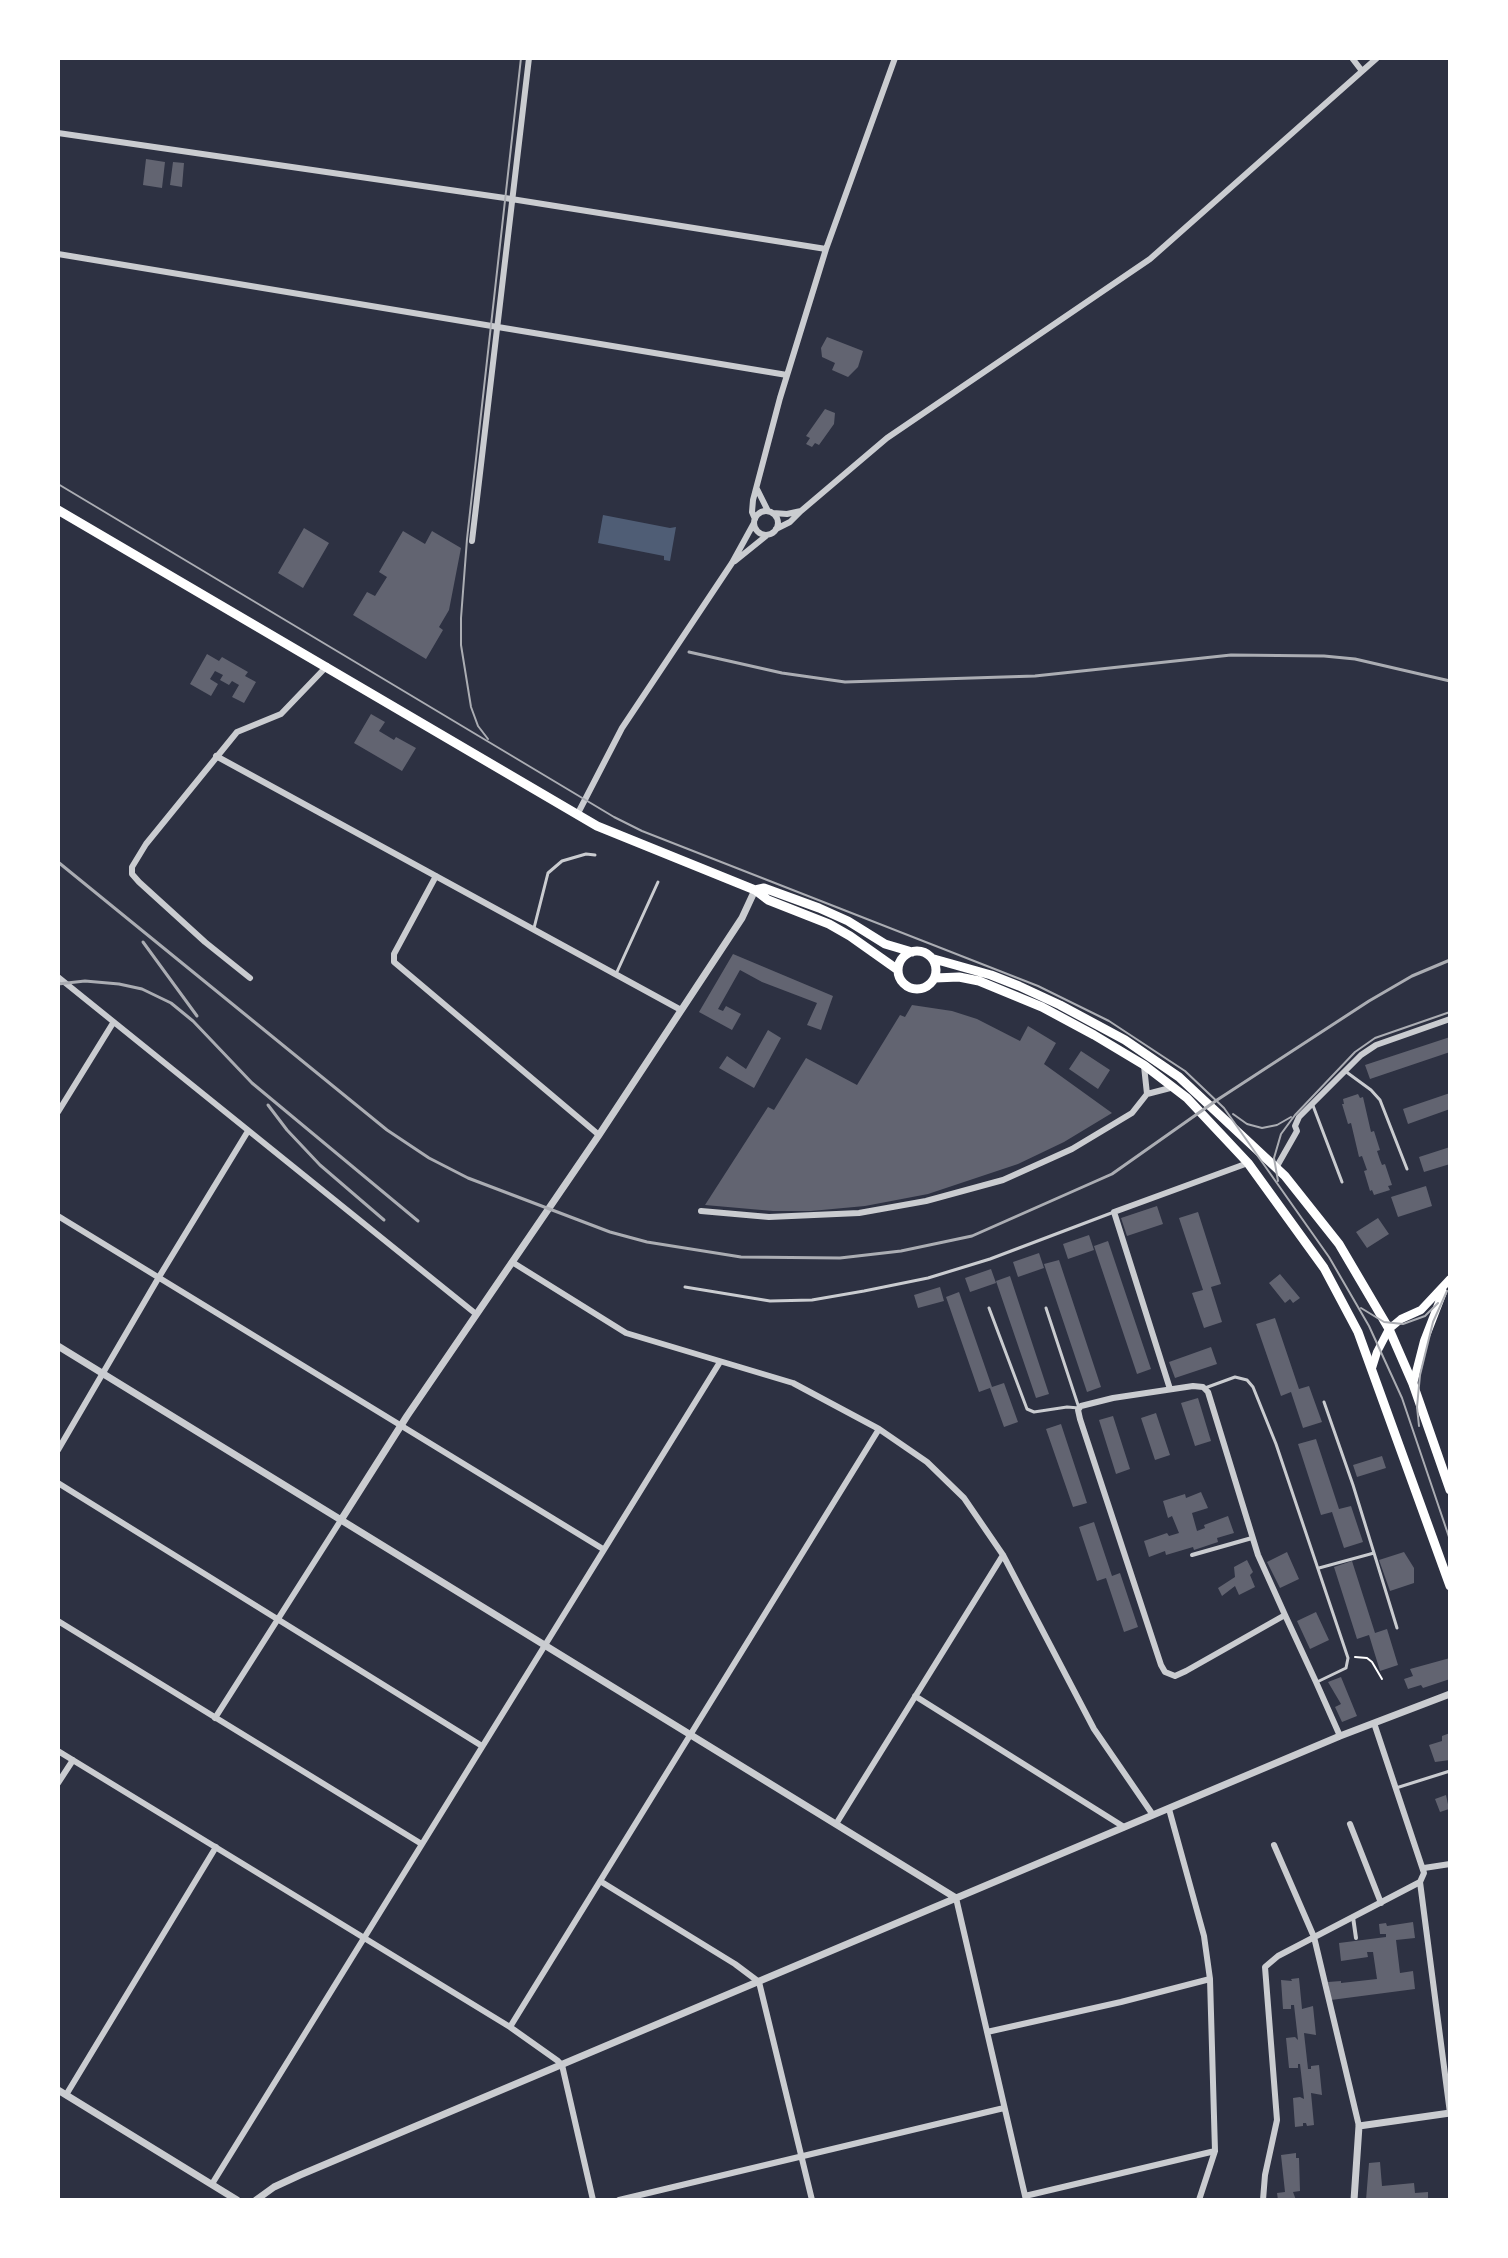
<!DOCTYPE html>
<style>
body{margin:0}
#map{position:relative;width:1508px;height:2258px;overflow:hidden;background:#2d3142;font-family:Signika,sans-serif}
canvas{display:block}
.frame{position:absolute;inset:0;border:60px solid #fff;pointer-events:none}
</style>
<div id="map">
<canvas width="1508" height="2258"></canvas>
<div class="frame"></div>
</div>
<script>
const c = document.querySelector('canvas').getContext('2d');
c.lineJoin = 'round';
function fillPath(path, color) { c.fillStyle = color; c.fill(path, 'evenodd'); }
const poly = rows => new Path2D(rows.map(r => 'M' + r).join(''));
function stroke(path, color, width, dash) { c.strokeStyle = color; c.lineWidth = width; c.lineCap = dash ? 'butt' : 'round'; c.setLineDash(dash || []); c.stroke(path); }
const water = poly([
 [603,515,670,528,676,527,670,561,664,560,664,556,598,543]
]);
const building = poly([
 [146,159,165,162,162,188,143,185],
 [173,162,184,163,182,187,170,185],
 [827,337,863,351,858,367,848,377,832,370,835,363,822,357,821,348],
 [825,409,835,413,834,424,819,445,815,443,812,447,806,444,810,438,806,436],
 [304,528,329,543,303,588,278,573],
 [403,531,425,544,432,531,461,548,449,610,439,627,443,630,426,659,353,615,367,592,375,596,387,577,379,572],
 [207,654,219,661,222,657,248,672,245,676,256,682,244,703,232,697,239,685,232,681,229,685,220,680,223,675,215,671,210,679,218,684,211,696,190,684],
 [371,714,385,722,379,731,394,740,396,737,416,748,402,771,354,743],
 [733,954,833,996,821,1030,807,1025,817,1003,762,982,740,970,718,1009,723,1011,726,1006,741,1014,732,1030,699,1012],
 [912,1005,952,1011,977,1019,1020,1041,1028,1026,1056,1043,1044,1064,1112,1113,1064,1142,1018,1164,928,1194,865,1206,811,1211,773,1211,705,1205,768,1107,774,1110,806,1058,857,1085,900,1015,905,1017],
 [768,1030,781,1038,754,1088,719,1068,727,1056,746,1069],
 [1450,1037,1450,1052,1370,1079,1365,1065],
 [1081,1051,1110,1070,1098,1089,1069,1069],
 [1450,1093,1450,1109,1408,1124,1403,1109],
 [1358,1094,1360,1098,1363,1097,1371,1132,1374,1131,1380,1150,1377,1151,1380,1160,1382,1165,1385,1164,1392,1185,1388,1186,1390,1190,1374,1195,1372,1190,1370,1191,1364,1171,1367,1170,1362,1156,1359,1157,1351,1123,1348,1124,1342,1104,1344,1104,1343,1099],
 [1450,1147,1450,1164,1424,1172,1419,1157],
 [1426,1186,1432,1206,1398,1217,1391,1197],
 [1157,1206,1163,1224,1127,1236,1121,1218],
 [1198,1212,1221,1284,1211,1287,1222,1322,1204,1328,1192,1293,1203,1290,1179,1218],
 [1378,1218,1389,1234,1367,1248,1356,1232],
 [1089,1235,1094,1250,1068,1259,1063,1244],
 [1108,1241,1151,1369,1137,1374,1094,1246],
 [1039,1253,1044,1268,1018,1277,1013,1262],
 [1059,1260,1101,1387,1087,1392,1044,1264],
 [991,1269,996,1283,970,1292,965,1278],
 [1280,1274,1300,1298,1293,1303,1290,1299,1285,1303,1269,1283],
 [1010,1276,1049,1394,1036,1398,996,1281],
 [940,1287,944,1301,918,1308,914,1295],
 [959,1292,992,1387,1004,1383,1018,1422,1004,1427,990,1388,979,1392,946,1297],
 [1275,1318,1299,1389,1309,1386,1322,1422,1303,1428,1291,1392,1281,1396,1256,1324],
 [1211,1347,1217,1364,1175,1378,1169,1362],
 [1198,1398,1211,1441,1195,1446,1181,1403],
 [1156,1413,1170,1455,1155,1460,1141,1418],
 [1113,1416,1130,1469,1116,1474,1099,1420],
 [1061,1424,1087,1503,1073,1507,1046,1429],
 [1316,1439,1339,1509,1351,1506,1363,1542,1344,1548,1332,1512,1321,1515,1298,1444],
 [1382,1456,1386,1468,1357,1477,1353,1465],
 [1201,1492,1208,1508,1192,1513,1197,1531,1205,1528,1204,1525,1228,1516,1234,1533,1217,1538,1218,1542,1194,1550,1193,1547,1166,1555,1165,1551,1149,1557,1144,1541,1167,1533,1169,1536,1179,1533,1172,1516,1168,1518,1163,1501,1185,1494,1186,1498],
 [1094,1522,1112,1576,1120,1573,1138,1627,1124,1632,1106,1578,1097,1581,1079,1527],
 [1287,1552,1299,1579,1280,1588,1267,1562],
 [1404,1552,1414,1568,1414,1583,1390,1591,1379,1560],
 [1247,1560,1253,1572,1250,1575,1255,1587,1239,1595,1235,1586,1222,1596,1218,1588,1235,1577,1234,1567],
 [1352,1561,1375,1633,1387,1629,1398,1665,1380,1671,1369,1635,1357,1639,1334,1567],
 [1316,1612,1329,1640,1310,1649,1297,1621],
 [1450,1658,1450,1679,1423,1688,1421,1685,1408,1689,1404,1679,1413,1676,1410,1669],
 [1341,1677,1357,1716,1342,1722,1335,1707,1341,1704,1328,1682],
 [1450,1733,1450,1760,1435,1762,1429,1745,1442,1741,1442,1736],
 [1446,1795,1449,1809,1440,1812,1435,1799],
 [1413,1922,1415,1938,1396,1940,1400,1973,1413,1971,1415,1989,1331,2000,1328,1982,1341,1981,1341,1983,1377,1979,1373,1952,1367,1952,1368,1957,1341,1961,1339,1943,1386,1937,1386,1934,1380,1934,1379,1924,1386,1923,1387,1926],
 [1299,1978,1302,2009,1313,2006,1316,2035,1304,2033,1308,2069,1311,2069,1311,2066,1319,2065,1322,2095,1311,2093,1314,2125,1307,2126,1306,2123,1303,2123,1303,2126,1295,2127,1293,2098,1300,2097,1304,2099,1300,2064,1298,2064,1298,2068,1289,2068,1286,2038,1295,2037,1298,2040,1294,2005,1291,2005,1291,2009,1283,2009,1281,1980,1292,1981,1291,1979],
 [1296,2153,1296,2158,1299,2158,1300,2191,1293,2192,1296,2200,1278,2200,1277,2193,1285,2192,1281,2155],
 [1380,2162,1382,2186,1414,2183,1415,2193,1428,2192,1428,2200,1366,2200,1369,2163]
]);
const path = poly([
 [1355,1657,1367,1658,1372,1662,1382,1679]
]);
const service = poly([
 [534,928,548,873,562,861,586,854,595,855],
 [616,974,658,882],
 [1345,1071,1371,1090,1380,1100,1407,1169],
 [1312,1103,1342,1182],
 [685,1287,770,1301,812,1300,864,1291,928,1278,990,1259,1114,1212],
 [989,1308,1027,1409,1034,1412,1067,1407,1079,1408,1046,1308],
 [1205,1388,1235,1377,1247,1380,1253,1387,1276,1444,1348,1658,1346,1668,1317,1682],
 [1324,1402,1353,1485,1374,1553],
 [1319,1568,1374,1553,1397,1628],
 [1396,1788,1450,1771]
]);
const pedestrian = poly([
 [1192,1555,1252,1538],
 [1353,1917,1356,1938]
]);
const minor = poly([
 [1352,58,1362,71],
 [58,133,505,198,826,249],
 [58,254,787,375],
 [757,489,768,511],
 '754 523a12 12 0 1 1 24 0a12 12 0 1 1-24 0Z',
 [773,513,787,514,801,511,887,438,1150,259,1377,58],
 [755,519,752,512,753,500,780,398,826,249,895,58],
 [776,529,790,522,801,511],
 [472,541,529,58],
 [735,561,766,536],
 [216,756,681,1010],
 [577,815,622,728,732,563,754,523],
 [436,876,394,954,394,962,599,1135],
 [58,977,476,1314],
 [250,978,205,942,139,882,132,874,132,867,146,844,237,732,281,714,327,666],
 [1147,1094,1174,1087],
 [58,1112,113,1023],
 [1276,1168,1297,1131,1295,1126,1299,1117,1361,1055,1376,1045,1450,1019],
 [701,1211,769,1217,859,1213,926,1201,1003,1180,1072,1149,1132,1113,1147,1094,1144,1066],
 [58,1216,603,1549],
 [512,1262,626,1333,793,1383,879,1429,927,1462,964,1498,1003,1555,1094,1729,1153,1815],
 [1170,1389,1114,1212,1248,1163],
 [58,1450,159,1277,248,1131],
 [58,1483,482,1746],
 [1285,1615,1186,1671,1175,1676,1165,1672,1161,1665,1080,1419,1078,1410,1081,1406,1113,1398,1193,1386,1203,1387,1208,1392,1258,1555,1285,1615,1316,1682,1340,1736],
 [58,1621,420,1843],
 [915,1696,1124,1827],
 [215,1718,341,1520],
 [58,1751,510,2027,558,2061,562,2065,593,2200],
 [58,1783,73,1760],
 [1169,1809,1204,1936,1210,1979,1215,2151,1199,2200],
 [836,1824,1003,1555],
 [1350,1824,1381,1903],
 [1274,1845,1314,1937,1359,2126],
 [1424,1868,1450,1864],
 [600,1881,735,1964,759,1982,812,2200],
 [1420,1882,1450,2113],
 [956,1898,1026,2200],
 [510,2027,879,1429],
 [987,2032,1121,2002,1210,1979],
 [66,2095,216,1847],
 [212,2184,720,1362],
 [1025,2196,1215,2151],
 [619,2200,1004,2108],
 [1263,2200,1265,2175,1277,2120,1265,1967,1278,1956,1420,1882,1424,1873,1374,1723]
]);
const tertiary = poly([
 [58,1346,956,1898],
 [341,1520,407,1416,599,1135,742,918,755,890],
 [58,2090,237,2200],
 [256,2200,274,2187,300,2175,1340,1736,1450,1694],
 [1354,2200,1359,2126,1450,2113]
]);
const secondary = poly([
 [1372,1368,1377,1352,1389,1329,1401,1319,1421,1310,1450,1279],
 [1413,1384,1424,1341,1443,1292]
]);
const primary = poly([
 [58,510,597,826,755,890,768,900,829,924,850,936,898,970],
 [755,890,764,888,819,908,848,921,885,944,912,952],
 '898 970a19 19 0 1 1 38 0a19 19 0 1 1-38 0Z',
 [934,959,991,975,1019,986,1060,1005,1125,1040,1179,1077,1285,1176,1339,1244,1389,1329,1413,1384,1450,1490],
 [935,978,959,977,979,981,1042,1007,1094,1035,1144,1065,1187,1098,1248,1163,1324,1268,1358,1332,1450,1586]
]);
const tram = poly([
 [58,484,614,817,642,831,1038,986,1109,1021,1185,1071,1224,1108,1329,1257,1369,1326,1402,1398,1450,1540],
 [488,739,478,726,471,707,461,645,461,618,467,539,521,58],
 [1233,1114,1247,1124,1262,1128,1277,1125,1291,1117],
 [1278,1181,1274,1158,1281,1134,1295,1115,1355,1052,1375,1038,1450,1012],
 [1361,1308,1384,1322,1403,1324,1425,1316,1438,1303],
 [1419,1426,1417,1407,1420,1375,1433,1322,1447,1291]
]);
const rail = poly([
 [689,652,782,673,845,682,1035,676,1231,655,1324,656,1355,659,1450,681],
 [58,862,387,1130,429,1158,468,1178,610,1232,647,1242,741,1257,840,1258,901,1251,972,1236,1112,1174,1217,1100,1369,1001,1412,976,1450,960],
 [143,942,197,1016],
 [58,984,85,981,119,984,142,989,171,1003,193,1021,252,1083,418,1221],
 [268,1105,287,1130,320,1165,384,1220]
]);
fillPath(water, '#4f5d75');
fillPath(building, '#626471');
stroke(path, '#fff', 2);
stroke(service, '#caccd0', 3);
stroke(pedestrian, '#caccd0', 4);
stroke(minor, '#caccd0', 6);
stroke(tertiary, '#caccd0', 7);
stroke(secondary, '#fff', 8);
stroke(primary, '#fff', 9);
stroke(tram, '#abadb3', 2);
stroke(rail, '#abadb3', 3);
</script>
